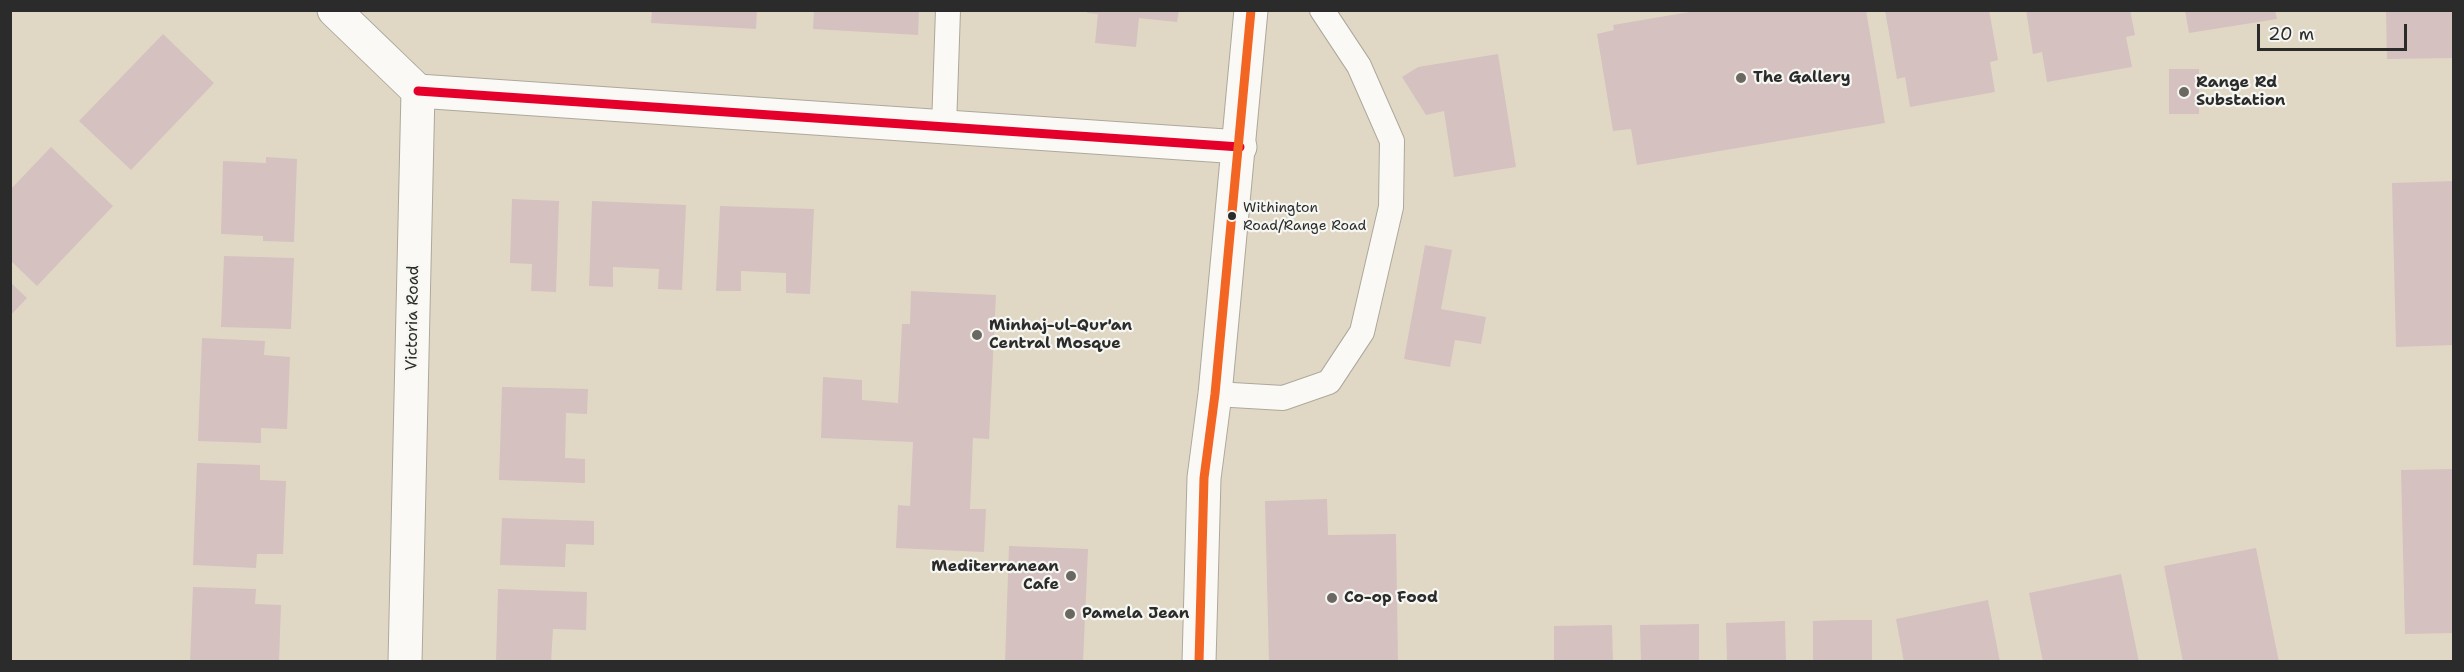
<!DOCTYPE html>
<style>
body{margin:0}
#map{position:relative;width:2464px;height:672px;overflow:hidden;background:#e0d8c5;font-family:"Shantell Sans",sans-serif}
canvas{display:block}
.frame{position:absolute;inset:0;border:12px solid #2b2b2b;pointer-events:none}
.scale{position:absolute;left:2257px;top:24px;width:150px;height:27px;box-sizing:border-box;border:3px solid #2b2b2b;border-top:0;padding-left:8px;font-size:18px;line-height:21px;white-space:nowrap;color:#2b2b2b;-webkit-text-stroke:4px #f6f6f2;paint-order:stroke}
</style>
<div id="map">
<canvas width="2464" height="672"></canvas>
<div class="frame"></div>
<div class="scale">20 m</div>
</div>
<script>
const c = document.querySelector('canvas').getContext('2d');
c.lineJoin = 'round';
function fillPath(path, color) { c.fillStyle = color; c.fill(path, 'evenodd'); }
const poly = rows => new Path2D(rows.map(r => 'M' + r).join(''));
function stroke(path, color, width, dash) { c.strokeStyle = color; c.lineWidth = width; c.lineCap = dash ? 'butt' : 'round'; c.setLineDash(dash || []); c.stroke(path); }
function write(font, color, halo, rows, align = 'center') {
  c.font = font + ' "Shantell Sans",sans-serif'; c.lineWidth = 4.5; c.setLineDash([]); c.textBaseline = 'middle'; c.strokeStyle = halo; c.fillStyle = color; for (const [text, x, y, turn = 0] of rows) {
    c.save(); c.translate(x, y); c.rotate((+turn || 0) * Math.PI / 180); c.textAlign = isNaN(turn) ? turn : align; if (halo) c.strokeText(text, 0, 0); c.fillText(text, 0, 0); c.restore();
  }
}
const building = poly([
 [652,10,757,10,756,29,651,23],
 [814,10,919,10,918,35,813,29],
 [1088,10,1179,10,1177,22,1139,18,1136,47,1095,43,1098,14,1087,13],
 [1701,10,1866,10,1885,123,1637,165,1631,129,1613,131,1597,34,1614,30,1613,25],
 [1885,10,1989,10,1998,60,1990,62,1995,92,1910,107,1905,77,1897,79],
 [2026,10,2130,10,2135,35,2126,37,2132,67,2047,82,2042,52,2033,54],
 [2185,10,2275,10,2277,19,2189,33],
 [2386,10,2454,10,2454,58,2387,59],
 [163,34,214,83,131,170,79,121],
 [1498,54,1516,167,1454,177,1444,111,1426,115,1402,77,1418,67],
 [2169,69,2199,69,2199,114,2169,114],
 [51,147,113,206,37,286,10,260,10,190],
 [266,157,297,159,294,242,263,241,263,236,221,234,223,161,266,163],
 [2454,181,2454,345,2396,347,2392,183],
 [512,199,559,201,556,292,531,291,532,264,510,263],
 [592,201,686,205,682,290,658,289,659,269,613,267,613,287,589,286],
 [720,206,814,209,810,294,786,293,786,273,741,271,741,291,716,291],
 [1425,245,1452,250,1441,309,1486,317,1481,344,1455,340,1450,367,1404,359],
 [224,256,294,258,291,329,221,327],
 [10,282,27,298,10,316],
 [911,291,996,295,989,439,973,438,970,509,986,509,984,552,896,548,898,505,910,506,913,442,821,438,823,377,862,380,862,400,898,403,902,324,910,324],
 [202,338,265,341,264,355,290,357,287,429,261,428,261,443,198,441],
 [502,387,588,389,587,414,566,413,565,458,585,459,585,483,499,480],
 [197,463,260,465,260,480,286,481,283,554,257,554,256,568,193,565],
 [2454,469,2454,633,2405,634,2401,470],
 [1327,499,1328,535,1396,534,1398,662,1269,662,1265,501],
 [502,518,594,521,594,545,566,544,565,567,500,565],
 [1009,546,1088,549,1083,662,1005,662],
 [2256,548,2279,662,2183,662,2164,566],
 [2121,574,2139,662,2043,662,2029,593],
 [193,587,256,589,255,604,281,605,279,662,190,662],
 [498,589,587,592,586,630,553,629,551,662,496,662],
 [1988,600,2000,662,1904,662,1896,619],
 [1843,620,1872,620,1872,662,1813,662,1813,621],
 [1785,621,1786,662,1727,662,1726,623],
 [1699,624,1699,662,1641,662,1640,625],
 [1612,625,1613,662,1554,662,1554,626]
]);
const service = poly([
 [944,127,948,10],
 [1215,394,1283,398,1329,382,1362,332,1391,207,1392,141,1359,66,1322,10]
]);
const minor = poly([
 [334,10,418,91,405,662],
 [418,91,1240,147]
]);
const tertiary = poly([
 [1199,662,1204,478,1215,394,1251,10]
]);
const bus1 = poly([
 [418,91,1240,147]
]);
const bus2 = poly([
 [1199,662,1204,478,1215,394,1251,10]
]);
const markers = [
 [1741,78,6,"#6a6861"],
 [2184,92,6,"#6a6861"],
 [1232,216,5,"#2b2b2b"],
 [977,335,6,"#6a6861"],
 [1071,576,6,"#6a6861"],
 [1332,598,6,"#6a6861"],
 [1070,614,6,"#6a6861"]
];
const busNames = [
 ["Withington",1243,208],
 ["Road/Range Road",1243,226]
];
const poiNames = [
 ["The Gallery",1753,78],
 ["Range Rd",2196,83],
 ["Substation",2196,101],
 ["Minhaj-ul-Qur'an",989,326],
 ["Central Mosque",989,344],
 ["Mediterranean",1059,567,"right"],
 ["Cafe",1059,585,"right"],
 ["Co-op Food",1344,598],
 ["Pamela Jean",1082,614]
];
const streetNames = [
 ["Victoria Road",413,318,-89]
];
fillPath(building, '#d4c1c0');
stroke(service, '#ada89c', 26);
stroke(minor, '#ada89c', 35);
stroke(tertiary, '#ada89c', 35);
stroke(service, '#faf9f6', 24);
stroke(minor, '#faf9f6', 33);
stroke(tertiary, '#faf9f6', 33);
stroke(bus1, '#e4002b', 9);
stroke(bus2, '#f26522', 9);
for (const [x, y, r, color] of markers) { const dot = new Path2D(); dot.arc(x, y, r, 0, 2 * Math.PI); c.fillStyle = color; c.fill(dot); stroke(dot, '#f6f6f2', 2); }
write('14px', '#2b2b2b', '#f6f6f2', busNames, 'left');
write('bold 16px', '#2b2b2b', '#f6f6f2', poiNames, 'left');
write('16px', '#2b2b2b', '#f6f6f2', streetNames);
</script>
